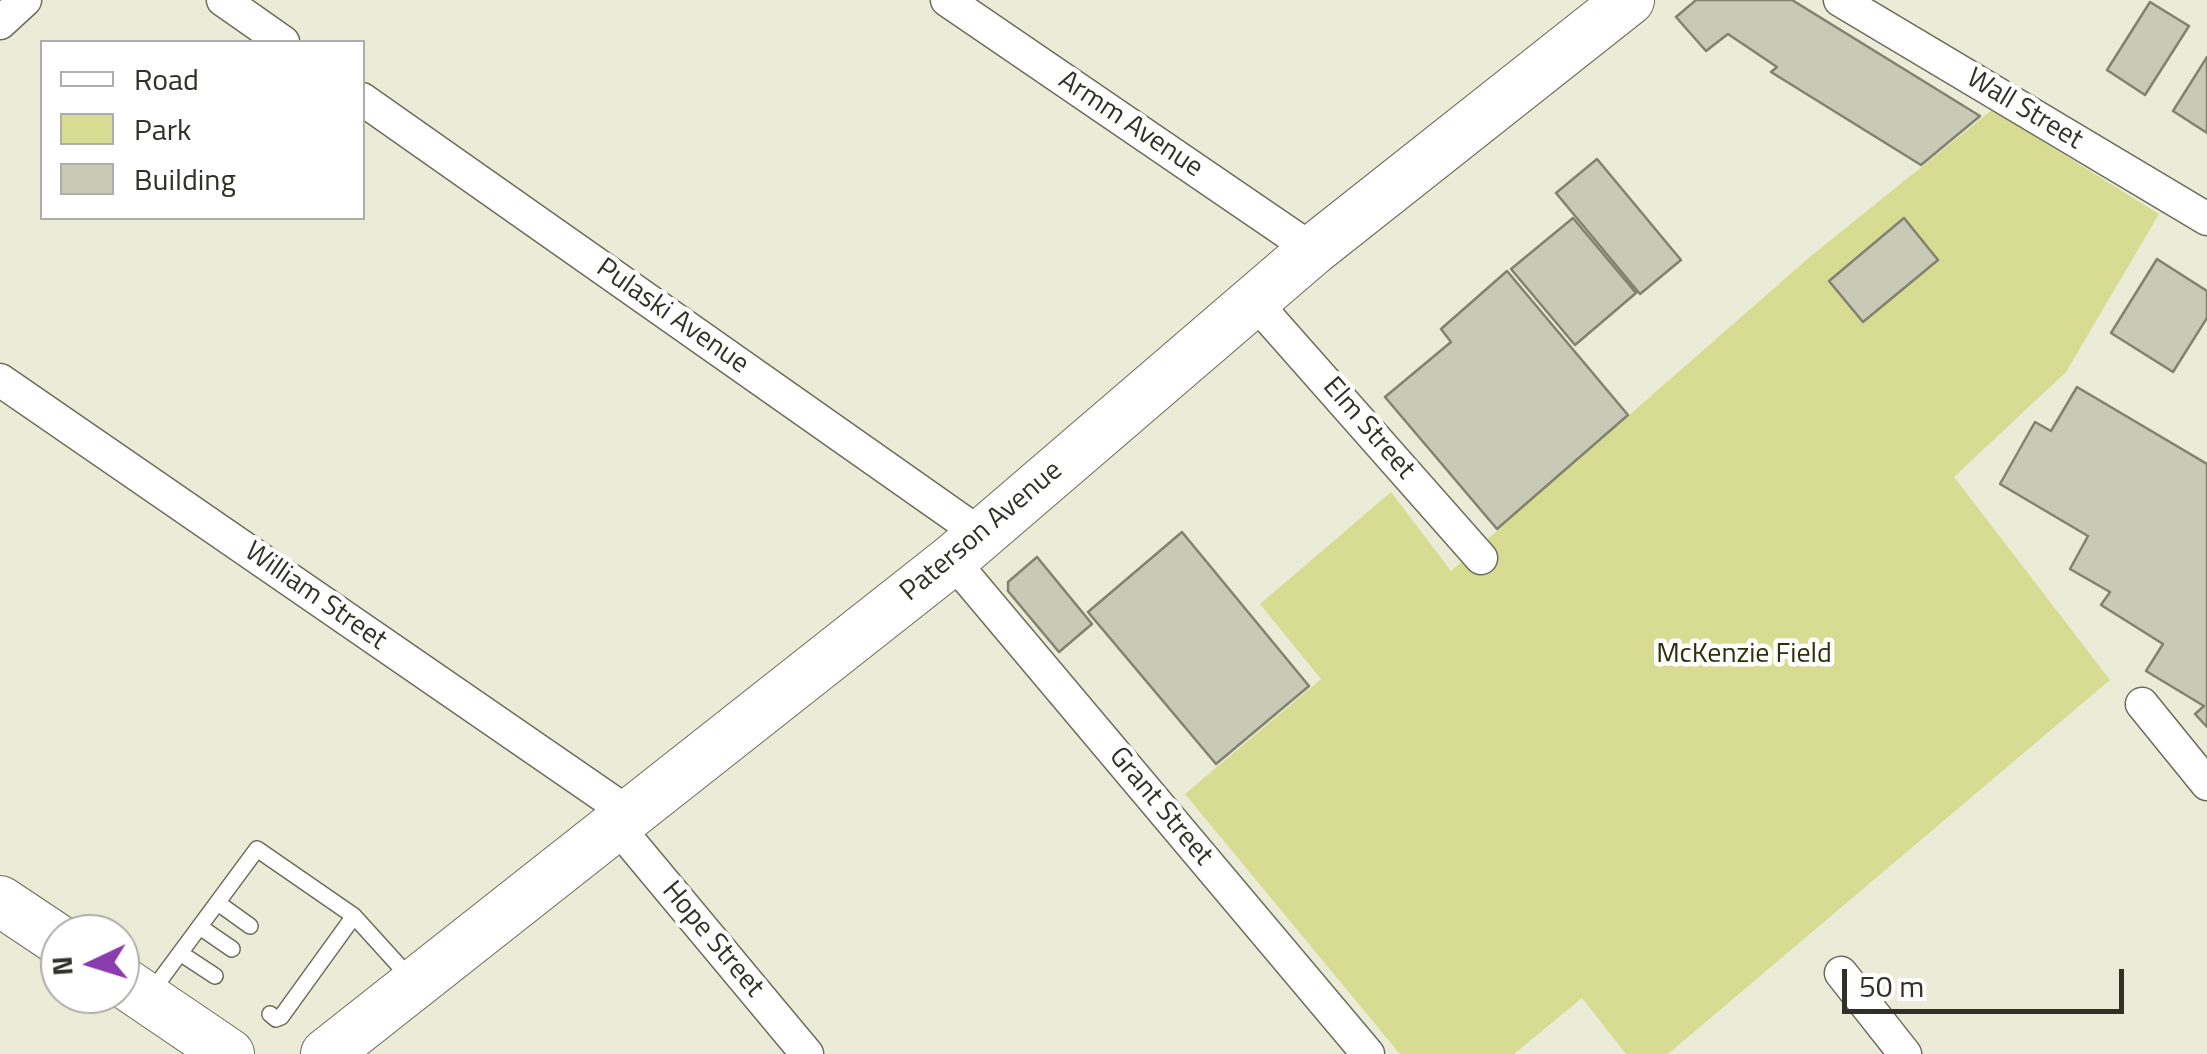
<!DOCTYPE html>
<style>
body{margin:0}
#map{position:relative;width:2207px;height:1054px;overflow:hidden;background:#eaecd7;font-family:"Titillium Web",sans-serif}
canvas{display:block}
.legend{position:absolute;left:40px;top:40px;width:325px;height:180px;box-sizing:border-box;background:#fff;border:2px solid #adada9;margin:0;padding:12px 18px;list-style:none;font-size:30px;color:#313129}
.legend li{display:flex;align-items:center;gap:20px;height:50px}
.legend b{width:50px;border:2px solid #adada9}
.north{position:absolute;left:40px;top:914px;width:100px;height:100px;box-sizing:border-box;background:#fff;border:2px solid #adada9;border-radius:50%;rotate:266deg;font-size:28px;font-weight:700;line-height:40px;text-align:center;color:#313129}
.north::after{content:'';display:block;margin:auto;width:35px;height:45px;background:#8a3cad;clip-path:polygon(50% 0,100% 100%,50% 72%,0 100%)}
.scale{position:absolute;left:1842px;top:969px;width:282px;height:45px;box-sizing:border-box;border:5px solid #313129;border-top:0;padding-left:12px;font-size:30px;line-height:35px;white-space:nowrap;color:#313129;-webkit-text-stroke:8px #fff;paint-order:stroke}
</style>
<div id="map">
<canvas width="2207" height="1054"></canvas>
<ul class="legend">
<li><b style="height:12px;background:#fff"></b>Road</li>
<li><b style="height:28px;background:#d8dc92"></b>Park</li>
<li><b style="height:28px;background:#c8cab6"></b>Building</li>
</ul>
<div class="north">N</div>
<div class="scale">50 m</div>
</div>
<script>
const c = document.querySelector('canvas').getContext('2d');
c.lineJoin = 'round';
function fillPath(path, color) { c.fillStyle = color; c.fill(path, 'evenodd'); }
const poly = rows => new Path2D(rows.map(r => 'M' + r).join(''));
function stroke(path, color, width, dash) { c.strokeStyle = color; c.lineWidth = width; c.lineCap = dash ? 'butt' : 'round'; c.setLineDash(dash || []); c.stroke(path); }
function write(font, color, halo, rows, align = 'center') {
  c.font = font + ' "Titillium Web",sans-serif'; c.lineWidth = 9; c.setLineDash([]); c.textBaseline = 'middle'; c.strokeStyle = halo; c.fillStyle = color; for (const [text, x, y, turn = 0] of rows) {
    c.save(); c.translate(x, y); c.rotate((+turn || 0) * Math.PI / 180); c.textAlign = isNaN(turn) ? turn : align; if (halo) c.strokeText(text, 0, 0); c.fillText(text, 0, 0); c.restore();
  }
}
const green = poly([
 [1992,110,2159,214,2066,372,1954,477,2110,680,1668,1054,1626,1054,1582,998,1514,1054,1400,1054,1185,794,1321,679,1260,604,1391,492,1451,571,1811,256]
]);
const building = poly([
 [1696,0,1792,0,1980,116,1921,165,1771,72,1777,67,1728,34,1706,51,1676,17,1696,0],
 [2150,2,2189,26,2145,95,2107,70,2150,2],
 [2207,57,2207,133,2173,111,2207,57],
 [1597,159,1681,260,1640,294,1556,193,1597,159],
 [1573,218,1636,293,1575,345,1511,269,1573,218],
 [1904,218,1938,260,1863,322,1829,281,1904,218],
 [2157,259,2207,291,2207,318,2173,372,2111,333,2157,259],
 [1507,271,1628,415,1497,529,1385,397,1451,342,1441,329,1507,271],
 [2077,387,2207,464,2207,727,2195,714,2204,706,2146,671,2163,644,2101,605,2110,592,2070,569,2088,536,2000,484,2035,422,2051,431,2077,387],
 [1182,532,1309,686,1216,764,1088,612,1182,532],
 [1037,557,1092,624,1059,652,1008,591,1008,582,1037,557]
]);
const lane = poly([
 [218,903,250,926],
 [354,916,412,980],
 [200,927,232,949],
 [180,953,215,976],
 [149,995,257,849,354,916,281,1017,276,1019,270,1014]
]);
const street = poly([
 [223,0,283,42],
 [947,0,1313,250],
 [1840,0,2207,219],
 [0,23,25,0],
 [362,99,982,535],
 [1253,300,1481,558],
 [0,380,630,814],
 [952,560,1368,1054],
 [2142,704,2207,784],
 [616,825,807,1054],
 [1841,973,1905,1054]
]);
const primary = poly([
 [0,901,60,941],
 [120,980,229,1054],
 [326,1054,952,560,1313,250,1629,0]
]);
const streetNames = [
 ["Wall Street",2024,110,31],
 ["Armm Avenue",1130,125,34],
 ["Pulaski Avenue",672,317,35],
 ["Elm Street",1368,429,49],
 ["Paterson Avenue",982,532,-40],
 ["William Street",315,597,35],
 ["Grant Street",1160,807,50],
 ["Hope Street",712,940,50]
];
const parkNames = [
 ["McKenzie Field",1744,655]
];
fillPath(green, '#d8dc92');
fillPath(building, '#c8cab6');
stroke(building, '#81826f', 2.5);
stroke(lane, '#6b6c5a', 18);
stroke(street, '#6b6c5a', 35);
stroke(primary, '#6b6c5a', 52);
stroke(lane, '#fff', 15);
stroke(street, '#fff', 32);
stroke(primary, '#fff', 50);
write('28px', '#313129', '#fff', streetNames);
write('28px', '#2f300a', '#fff', parkNames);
</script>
